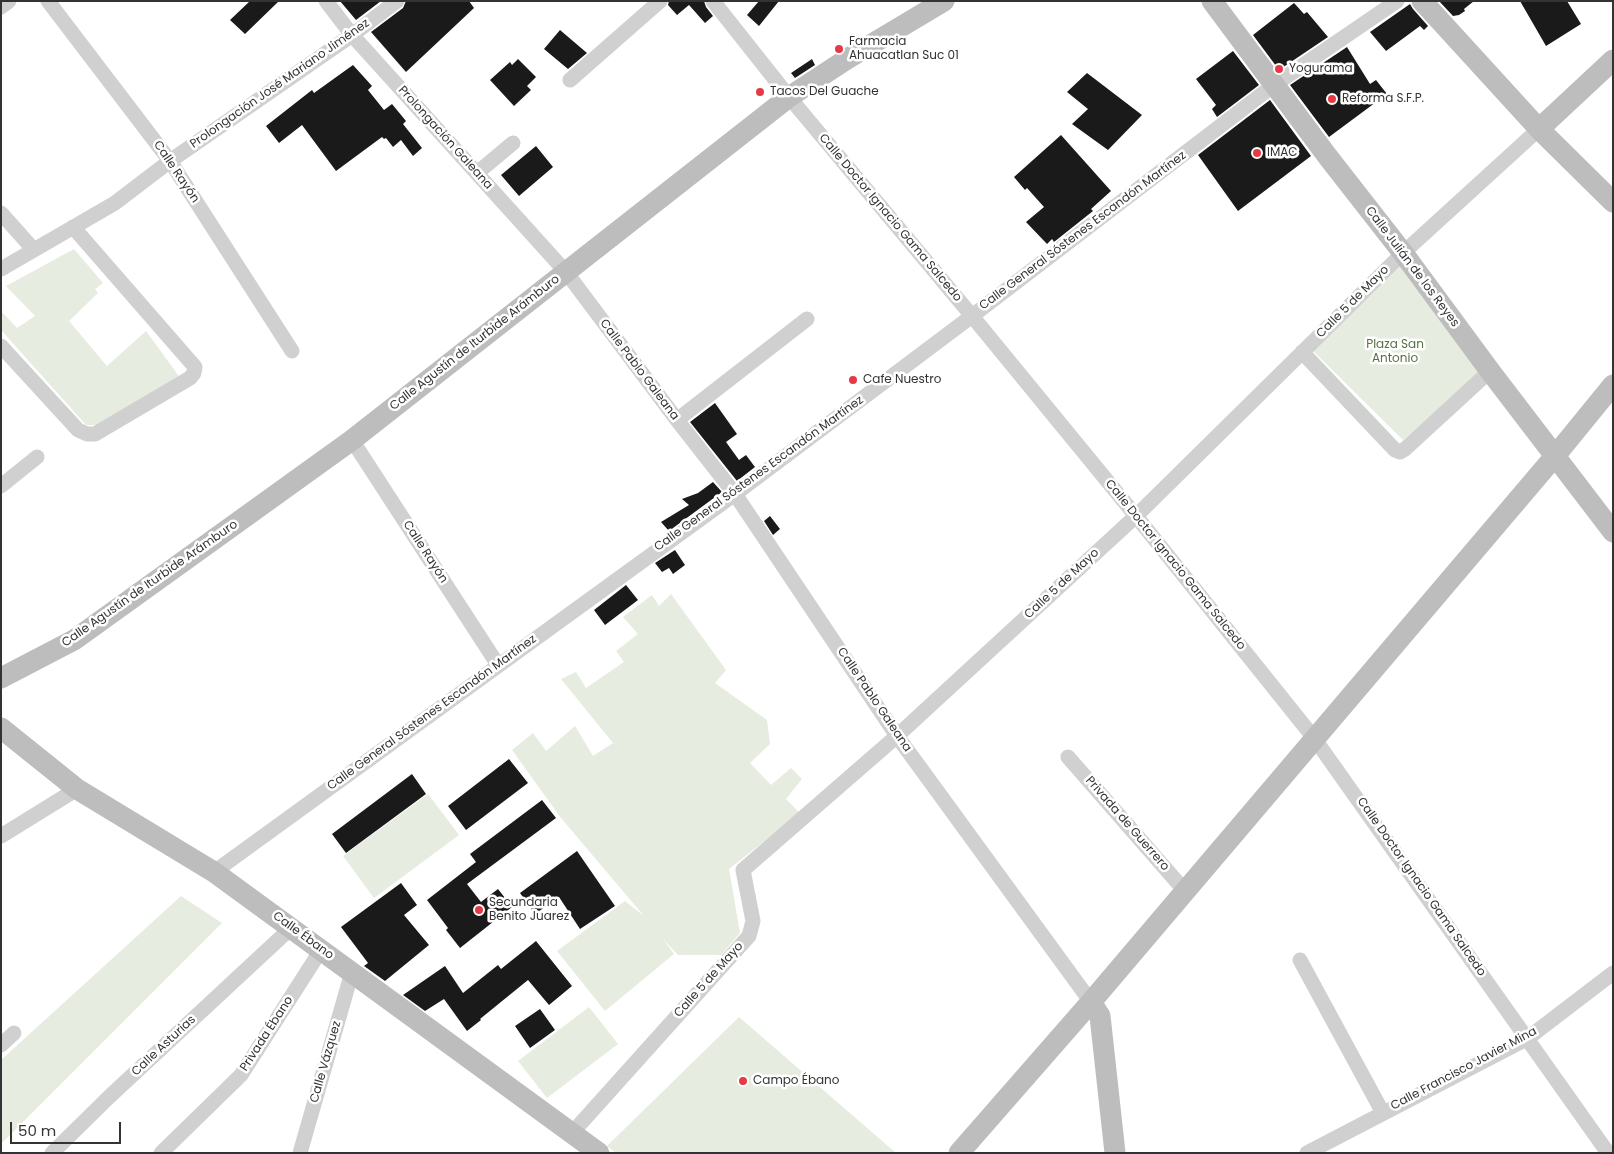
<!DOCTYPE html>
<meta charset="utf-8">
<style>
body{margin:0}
#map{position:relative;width:1614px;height:1154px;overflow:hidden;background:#fff;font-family:Poppins,sans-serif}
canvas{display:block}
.frame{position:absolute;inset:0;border:2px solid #333;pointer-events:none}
.scale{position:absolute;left:10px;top:1122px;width:111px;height:22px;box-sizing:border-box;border:2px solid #333;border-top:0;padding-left:6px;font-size:15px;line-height:18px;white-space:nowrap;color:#333;-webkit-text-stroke:4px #fff;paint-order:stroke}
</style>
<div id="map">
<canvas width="1614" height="1154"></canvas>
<div class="frame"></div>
<div class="scale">50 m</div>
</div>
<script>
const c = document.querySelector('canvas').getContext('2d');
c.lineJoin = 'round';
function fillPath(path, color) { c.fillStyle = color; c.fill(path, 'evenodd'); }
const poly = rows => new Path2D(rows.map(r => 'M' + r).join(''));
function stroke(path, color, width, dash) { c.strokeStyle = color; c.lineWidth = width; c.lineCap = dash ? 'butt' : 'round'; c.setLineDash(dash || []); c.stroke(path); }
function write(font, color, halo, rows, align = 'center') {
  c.font = font + ' Poppins,sans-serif'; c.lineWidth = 5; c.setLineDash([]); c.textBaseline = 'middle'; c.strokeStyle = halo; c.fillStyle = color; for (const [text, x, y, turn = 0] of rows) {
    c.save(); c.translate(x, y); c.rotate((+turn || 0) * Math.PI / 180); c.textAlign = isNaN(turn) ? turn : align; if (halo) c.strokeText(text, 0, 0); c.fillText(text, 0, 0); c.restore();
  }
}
const green = poly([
 [74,249,103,283,95,289,98,293,69,321,107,366,146,331,181,379,104,425,86,425,1,330,1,311,17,328,35,316,6,286],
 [1403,264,1482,370,1403,440,1313,351],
 [671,594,726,670,715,683,767,720,770,744,750,763,771,785,791,768,802,779,786,799,800,813,729,869,740,933,721,955,678,955,663,939,674,954,605,1011,557,951,625,901,644,916,561,818,512,750,533,733,546,751,575,726,593,756,613,743,561,679,576,672,586,688,624,662,616,651,638,634,623,617,652,595,659,606],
 [428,794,459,835,374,898,343,856],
 [181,896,222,923,1,1144,1,1060],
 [589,1007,618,1044,547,1098,518,1061],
 [739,1017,896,1153,616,1153,607,1146]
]);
const building = poly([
 [250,1,279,1,245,34,230,20],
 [340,1,381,1,356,20],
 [406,1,469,1,474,8,406,72,371,32,403,8],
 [669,1,704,1,706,7,713,16,705,23,689,5,677,15,668,5],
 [759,1,779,1,759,26,747,15],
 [1439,1,1474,1,1464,9,1465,11,1459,15,1453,16],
 [1520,1,1567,1,1581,24,1546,46],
 [1294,3,1304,14,1307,12,1328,37,1279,70,1253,35],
 [1410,4,1413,9,1428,26,1424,30,1420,26,1386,51,1370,32],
 [560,30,587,53,568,69,544,49],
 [1347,47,1370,84,1376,80,1387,94,1329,137,1290,85],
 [1233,51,1259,85,1217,117,1212,109,1216,105,1196,79],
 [518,59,536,77,527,86,531,90,514,106,490,80,510,62,512,65],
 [812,59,815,65,795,78,791,73],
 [353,65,372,86,368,90,384,110,392,104,406,121,403,124,422,148,413,156,401,140,393,147,386,138,384,139,382,137,336,171,302,125,279,143,266,126,312,90,314,93],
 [1087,73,1142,115,1108,150,1072,124,1088,109,1067,92],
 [1270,100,1311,156,1238,211,1198,155],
 [1061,135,1111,191,1091,209,1093,211,1054,242,1052,239,1047,244,1026,222,1044,207,1027,188,1025,190,1014,177],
 [536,146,553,167,519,196,501,175],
 [715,403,737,434,726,442,739,460,746,455,755,467,737,481,690,422],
 [713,482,722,492,669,531,661,522,689,505,682,499,698,493],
 [770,516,780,529,773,535,764,521],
 [675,550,685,565,673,574,669,568,662,572,655,563],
 [626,585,638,600,605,625,594,610],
 [509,759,528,783,466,830,448,806],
 [412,774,426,794,346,853,332,834],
 [542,800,556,818,467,884,481,902,498,889,512,907,460,948,446,930,448,928,427,900,476,862,470,854],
 [577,851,615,906,580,929,559,897,535,914,520,893],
 [401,883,417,905,404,915,429,945,385,981,364,966,368,963,341,927],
 [536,941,572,986,549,1005,528,980,480,1019,481,1020,467,1031,444,999,425,1011,403,995,445,966,463,993,498,965,501,969],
 [540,1009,555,1030,530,1048,515,1026]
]);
const street = poly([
 [48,1,170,161,292,351],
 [326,1,352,35,566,272,677,420,735,494,897,736,1091,1002],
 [713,1,789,97,972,316,1136,516,1314,738,1608,1153],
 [1,7,9,1],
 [570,80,660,1],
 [477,173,513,143],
 [1,213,34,250],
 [1,269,115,203,170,161,352,35,397,1],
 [1,346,78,430,87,434,95,434,190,378,194,373,195,367,73,227],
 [1302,352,1395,450,1400,452,1405,449,1490,371],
 [677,420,807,319],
 [352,440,498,665],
 [1,486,37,457],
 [1068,757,1185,891],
 [1,836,77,789],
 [214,872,735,494,972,316,1274,85,1397,1],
 [1300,960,1383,1113],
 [1,1045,14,1033],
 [572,1133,749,936,753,921,743,870,897,736,1136,516,1403,253,1539,129],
 [52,1153,109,1097,291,928],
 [161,1153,241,1075,321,950],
 [300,1153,352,972],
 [1307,1153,1528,1038,1613,973]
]);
const secondary = poly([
 [1212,1,1328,157,1403,253,1490,371,1613,532],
 [1422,1,1539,129,1613,202],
 [1539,129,1613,60],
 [1,678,74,640,352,440,789,97,847,59,944,1],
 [1,728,77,789,214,872,599,1153],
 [1091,1002,1100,1016,1115,1153],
 [959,1153,1091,1002,1555,456,1613,385]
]);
const markers = [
 [839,49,5,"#e63946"],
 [1279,69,5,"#e63946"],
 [760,92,5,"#e63946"],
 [1332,99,5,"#e63946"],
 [1257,153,5,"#e63946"],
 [853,380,5,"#e63946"],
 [479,910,5,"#e63946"],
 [743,1081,5,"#e63946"]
];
const poiNames = [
 ["Farmacia",849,42],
 ["Ahuacatlan Suc 01",849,56],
 ["Yogurama",1289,69],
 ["Tacos Del Guache",770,92],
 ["Reforma S.F.P.",1342,99],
 ["IMAC",1267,153],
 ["Cafe Nuestro",863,380],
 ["Secundaria",489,903],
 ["Benito Juarez",489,917],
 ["Campo Ébano",753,1081]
];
const streetNames = [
 ["Prolongación José Mariano Jiménez",280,84,-35],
 ["Prolongación Galeana",445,138,48],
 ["Calle Rayón",176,172,56],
 ["Calle Doctor Ignacio Gama Salcedo",890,218,50],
 ["Calle General Sóstenes Escandón Martínez",1083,231,-37],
 ["Calle Julián de los Reyes",1412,267,53],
 ["Calle 5 de Mayo",1353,302,-45],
 ["Calle Agustín de Iturbide Arámburo",475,343,-38],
 ["Calle Pablo Galeana",639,370,53],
 ["Calle General Sóstenes Escandón Martínez",759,474,-36],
 ["Calle Rayón",425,552,57],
 ["Calle Doctor Ignacio Gama Salcedo",1175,565,51],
 ["Calle Agustín de Iturbide Arámburo",150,584,-35],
 ["Calle 5 de Mayo",1062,584,-43],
 ["Calle Pablo Galeana",874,700,56],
 ["Calle General Sóstenes Escandón Martínez",432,713,-36],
 ["Privada de Guerrero",1127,824,49],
 ["Calle Doctor Ignacio Gama Salcedo",1421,887,55],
 ["Calle Ébano",303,936,36],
 ["Calle 5 de Mayo",709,980,-48],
 ["Privada Ébano",267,1034,-57],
 ["Calle Asturias",164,1046,-43],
 ["Calle Vázquez",326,1062,-74],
 ["Calle Francisco Javier Mina",1464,1069,-28]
];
const parkNames = [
 ["Plaza San",1395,345],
 ["Antonio",1395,359]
];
fillPath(green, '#e6ecdf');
fillPath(building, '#1a1a1a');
stroke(street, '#d0d0d0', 15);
stroke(secondary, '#bdbdbd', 21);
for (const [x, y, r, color] of markers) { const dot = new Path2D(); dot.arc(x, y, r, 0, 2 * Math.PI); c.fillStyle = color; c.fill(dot); stroke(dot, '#fff', 2); }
write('12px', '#333', '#fff', poiNames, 'left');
write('12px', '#333', '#fff', streetNames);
write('12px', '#56703f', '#fff', parkNames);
</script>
